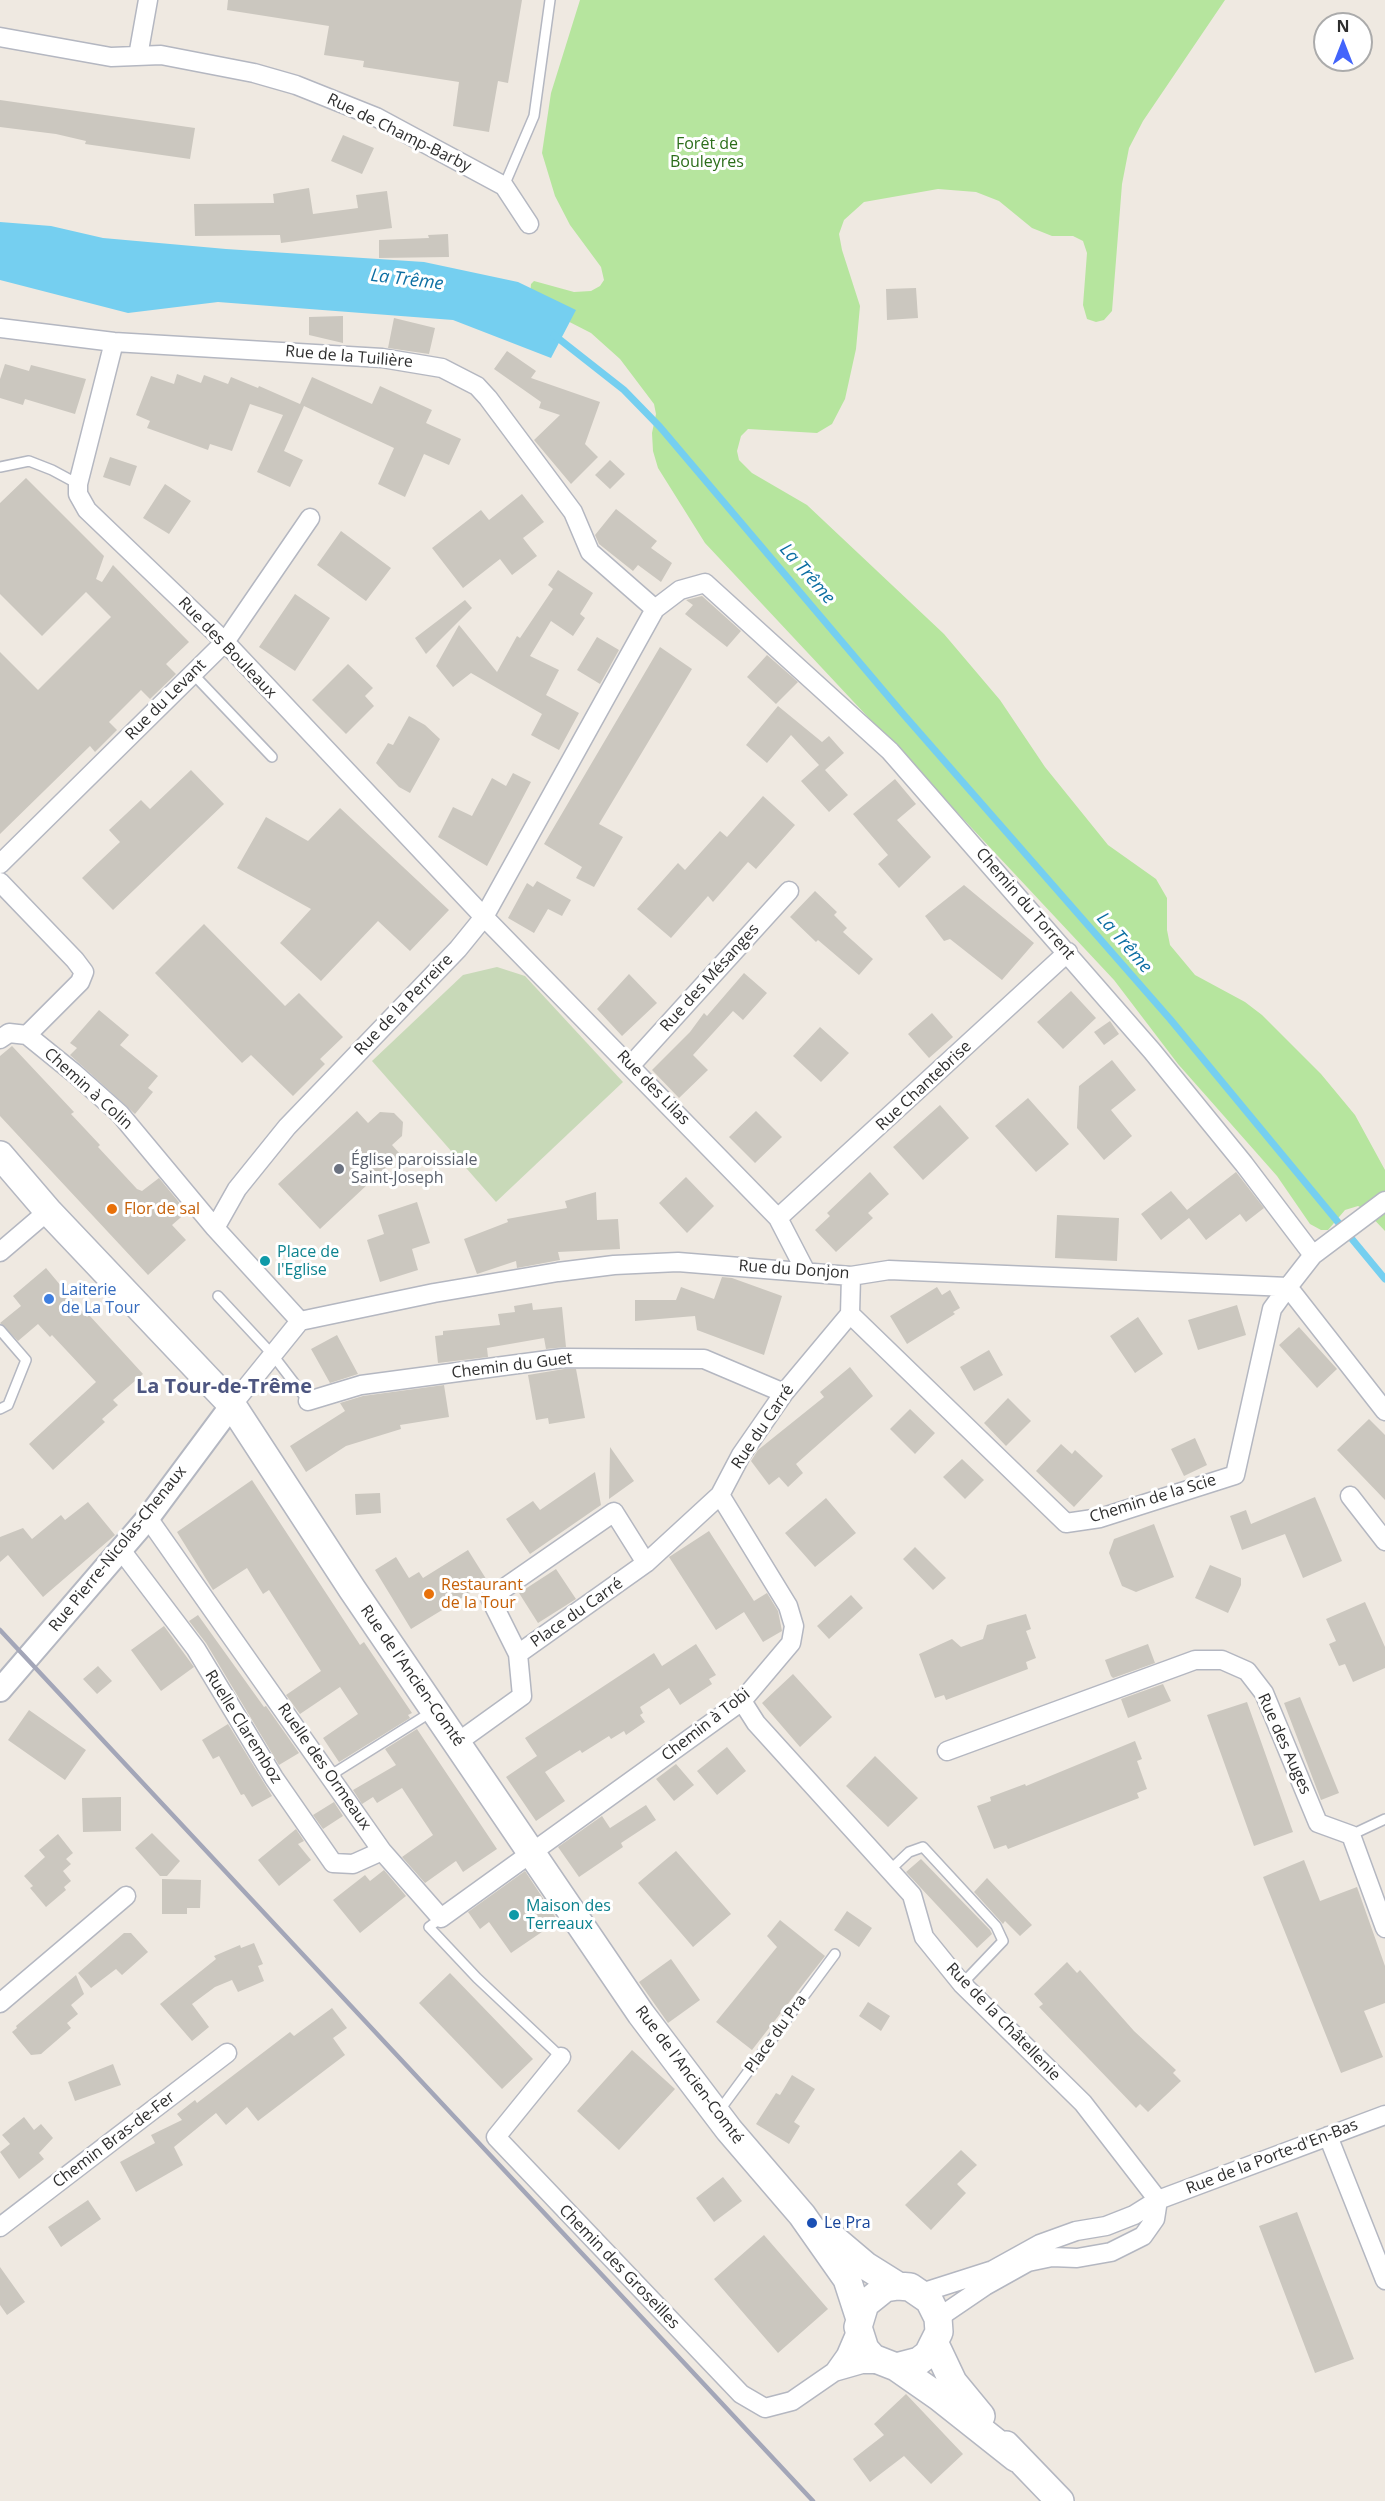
<!DOCTYPE html>
<meta charset="utf-8">
<style>
body{margin:0}
#map{position:relative;width:1385px;height:2501px;overflow:hidden;background:#efe9e1;font-family:"Open Sans",sans-serif}
canvas{display:block}
.north{position:absolute;left:1313px;top:12px;width:60px;height:60px;box-sizing:border-box;background:#fff;border:2px solid #ababab;border-radius:50%;rotate:0deg;font-size:16px;font-weight:700;line-height:24px;text-align:center;color:#2e2e2e}
.north::after{content:'';display:block;margin:auto;width:21px;height:27px;background:#4264fb;clip-path:polygon(50% 0,100% 100%,50% 72%,0 100%)}
</style>
<div id="map">
<canvas width="1385" height="2501"></canvas>
<div class="north">N</div>
</div>
<script>
const c = document.querySelector('canvas').getContext('2d');
c.lineJoin = 'round';
function fillPath(path, color) { c.fillStyle = color; c.fill(path, 'evenodd'); }
const poly = rows => new Path2D(rows.map(r => 'M' + r).join(''));
function stroke(path, color, width, dash) { c.strokeStyle = color; c.lineWidth = width; c.lineCap = dash ? 'butt' : 'round'; c.setLineDash(dash || []); c.stroke(path); }
function write(font, color, halo, rows, align = 'center') {
  c.font = font + ' "Open Sans",sans-serif'; c.lineWidth = 6; c.setLineDash([]); c.textBaseline = 'middle'; c.strokeStyle = halo; c.fillStyle = color; for (const [text, x, y, turn = 0] of rows) {
    c.save(); c.translate(x, y); c.rotate((+turn || 0) * Math.PI / 180); c.textAlign = isNaN(turn) ? turn : align; if (halo) c.strokeText(text, 0, 0); c.fillText(text, 0, 0); c.restore();
  }
}
const green = poly([
 [580,0,1225,0,1143,121,1129,148,1122,184,1112,311,1104,320,1096,322,1087,319,1083,305,1087,253,1083,241,1073,236,1052,236,1032,228,999,201,976,192,938,189,864,202,844,220,839,234,842,250,860,306,856,349,845,399,832,424,817,433,748,429,741,436,737,451,739,460,752,473,807,505,944,634,1000,700,1045,767,1108,845,1156,879,1167,898,1167,930,1170,945,1195,975,1245,1002,1262,1015,1321,1074,1355,1115,1385,1170,1385,1231,1364,1209,1358,1206,1345,1210,1328,1230,1321,1230,1310,1224,1277,1176,1178,1064,1114,980,705,543,658,468,653,451,652,433,656,414,654,404,620,359,591,333,548,311,530,294,531,284,534,281,574,292,591,291,600,286,604,280,601,267,570,225,555,196,542,153,551,93]
]);
const cemetery = poly([
 [497,967,525,976,623,1082,496,1202,372,1061,463,975]
]);
const water = poly([
 [0,222,51,226,103,238,226,249,424,262,518,282,576,310,551,358,453,320,218,302,128,313,0,280]
]);
const stream = poly([
 [554,335,624,390,660,427,904,715,1170,1019,1385,1279]
]);
const building = poly([
 [228,0,522,0,508,83,498,81,489,132,453,126,459,82,363,67,364,61,324,55,329,26,227,10],
 [0,100,195,128,190,159,85,144,86,141,56,134,0,127],
 [343,135,374,148,362,174,331,161],
 [309,188,313,214,358,208,356,195,387,191,392,228,281,243,280,235,195,236,194,204,274,203,273,194],
 [448,234,449,257,379,258,379,240,429,238,428,235],
 [916,288,918,318,887,320,886,289],
 [343,316,343,343,309,335,309,317],
 [394,318,435,328,429,354,388,348],
 [507,351,536,371,531,378,600,402,585,444,598,457,571,484,534,440,560,415,539,408,541,402,494,369],
 [5,364,29,371,31,365,86,379,75,414,25,399,23,405,0,398,0,379],
 [177,374,201,383,204,375,228,384,231,377,258,388,259,386,300,404,312,377,372,404,380,386,432,410,426,423,461,439,449,465,424,454,405,497,378,484,394,448,304,406,284,451,303,460,290,487,257,472,283,415,250,404,232,451,210,444,208,450,147,428,150,421,136,415,151,376,174,384],
 [110,457,137,466,130,486,103,477],
 [610,460,625,474,610,489,595,475],
 [26,478,104,556,96,579,102,582,113,565,189,642,166,664,176,674,150,699,141,690,109,722,117,730,95,752,90,746,0,834,0,652,38,690,111,617,86,592,42,636,0,594,0,503],
 [165,484,191,501,169,534,143,518],
 [522,494,544,522,523,538,537,556,512,575,500,559,463,588,432,548,481,510,489,520],
 [616,509,657,541,651,548,672,563,661,582,638,565,633,571,599,544,595,535],
 [341,531,391,568,366,601,317,565],
 [558,570,593,593,580,614,585,618,573,636,551,621,530,656,559,670,546,695,579,713,559,750,531,735,542,714,471,673,453,687,436,666,459,625,497,672,517,636,520,638,553,589,548,585],
 [295,594,330,618,295,671,259,647],
 [702,596,741,631,727,647,685,614,693,605,686,600],
 [465,600,472,608,426,654,415,638],
 [597,637,619,650,600,684,577,670],
 [660,647,692,669,599,824,623,837,594,887,576,878,582,867,544,844],
 [767,655,798,682,776,704,747,677],
 [348,664,373,688,365,696,374,706,346,734,312,700],
 [778,706,822,742,829,736,844,753,825,770,848,795,829,812,801,781,819,765,791,735,767,763,746,745],
 [409,716,425,725,440,739,410,793,399,787,376,763,388,743,393,745],
 [191,770,224,804,113,910,82,878,120,842,109,830,141,800,150,809],
 [513,773,531,782,487,866,438,837,453,807,472,816,492,778,506,786],
 [895,779,916,804,897,820,931,857,899,888,878,864,888,855,853,814],
 [763,796,795,825,756,869,748,862,713,902,708,896,671,938,637,909,678,863,685,870,720,831,727,837],
 [340,808,449,910,410,951,378,921,321,981,280,943,311,909,237,868,266,817,308,841],
 [537,881,571,900,562,916,548,909,534,933,508,918,527,883,533,887],
 [964,885,1034,943,1002,980,950,939,944,941,925,916],
 [815,891,837,912,834,915,847,928,843,932,873,959,859,975,818,940,816,942,790,917],
 [204,924,285,1006,299,993,343,1037,320,1059,325,1064,293,1096,251,1055,242,1063,155,973],
 [744,973,767,993,743,1020,733,1011,693,1055,708,1070,679,1098,652,1070,690,1032,704,1013,707,1016],
 [629,974,657,1003,622,1036,597,1009],
 [1071,991,1096,1018,1063,1049,1037,1022],
 [99,1010,129,1035,120,1045,158,1076,148,1088,153,1092,135,1114,70,1055,77,1048,70,1043],
 [932,1013,953,1037,929,1058,908,1034],
 [1110,1021,1119,1034,1104,1045,1094,1032],
 [820,1027,849,1053,821,1082,793,1056],
 [12,1046,74,1112,71,1114,100,1145,98,1147,137,1189,142,1191,159,1178,187,1212,172,1225,186,1240,148,1275,0,1116,0,1056],
 [1112,1060,1136,1090,1111,1110,1132,1136,1104,1160,1077,1128,1079,1086],
 [1028,1098,1069,1144,1036,1172,995,1126],
 [940,1105,969,1138,923,1180,893,1147],
 [357,1111,368,1123,380,1112,394,1113,403,1122,402,1136,392,1145,400,1154,320,1229,278,1184],
 [756,1111,782,1137,755,1163,729,1137],
 [870,1172,889,1194,868,1213,873,1218,836,1252,815,1230,830,1216,827,1213],
 [1236,1172,1264,1208,1246,1222,1240,1214,1206,1240,1189,1218,1161,1240,1141,1214,1171,1191,1187,1210],
 [686,1177,714,1206,687,1233,659,1203],
 [596,1192,597,1220,618,1219,620,1249,558,1252,560,1260,517,1268,516,1261,477,1274,464,1239,508,1222,507,1219,567,1208,565,1201],
 [417,1202,430,1243,412,1249,418,1270,380,1282,367,1240,384,1234,378,1215],
 [1057,1215,1119,1218,1117,1261,1055,1258],
 [46,1268,87,1317,89,1315,143,1374,113,1400,118,1405,102,1419,105,1422,53,1470,29,1444,96,1382,52,1335,50,1337,38,1324,18,1341,0,1323,21,1306,13,1296],
 [722,1277,732,1278,782,1296,764,1355,697,1330,695,1316,635,1321,635,1300,676,1300,681,1287,714,1299],
 [937,1287,942,1295,950,1290,960,1308,953,1312,955,1314,907,1344,890,1316],
 [532,1303,533,1310,562,1307,566,1347,546,1349,544,1338,487,1348,488,1357,438,1363,435,1336,443,1335,443,1331,500,1325,498,1314,515,1312,514,1306],
 [1237,1305,1246,1335,1198,1350,1188,1320],
 [1138,1317,1163,1354,1135,1373,1110,1336],
 [1299,1327,1337,1369,1317,1388,1279,1345],
 [337,1335,358,1374,330,1383,311,1349],
 [989,1350,1003,1375,974,1391,960,1367],
 [850,1367,873,1396,796,1464,803,1473,788,1487,779,1477,769,1485,751,1461,758,1450,824,1397,820,1392],
 [564,1369,576,1369,585,1418,549,1424,548,1418,536,1420,528,1375],
 [444,1385,449,1417,400,1425,401,1429,346,1446,306,1472,290,1446,345,1411,340,1403,363,1396],
 [1008,1398,1031,1421,1006,1446,984,1423],
 [910,1409,935,1433,915,1454,890,1429],
 [1369,1419,1385,1435,1385,1500,1337,1450],
 [1195,1438,1207,1465,1184,1476,1171,1449],
 [1061,1444,1072,1454,1075,1450,1103,1476,1074,1507,1036,1471],
 [610,1447,634,1481,609,1499],
 [962,1459,984,1480,965,1499,943,1477],
 [595,1472,601,1505,530,1554,506,1519,533,1501,540,1510],
 [252,1480,360,1645,364,1642,412,1713,408,1715,410,1718,339,1762,323,1738,358,1714,340,1687,300,1714,286,1695,321,1671,269,1590,263,1594,247,1568,213,1590,177,1532],
 [380,1493,381,1513,356,1515,355,1494],
 [1315,1497,1342,1561,1303,1578,1285,1534,1242,1550,1230,1516,1246,1510,1251,1524],
 [826,1498,856,1533,815,1567,785,1533],
 [88,1502,115,1535,43,1597,8,1555,0,1562,0,1537,23,1528,32,1539,61,1515,65,1520],
 [1154,1524,1174,1577,1136,1592,1122,1586,1109,1553,1114,1539],
 [709,1531,754,1601,767,1593,778,1611,782,1631,763,1642,744,1612,716,1630,669,1557],
 [915,1547,946,1578,933,1590,903,1559],
 [468,1550,488,1582,411,1629,375,1570,396,1557,409,1578,419,1572,423,1578],
 [1210,1565,1241,1578,1241,1585,1228,1613,1195,1598],
 [556,1569,576,1599,538,1623,519,1593],
 [851,1595,863,1608,829,1639,817,1626],
 [1365,1602,1385,1647,1385,1668,1353,1682,1345,1664,1339,1666,1329,1644,1336,1641,1326,1619],
 [1026,1614,1031,1629,1026,1631,1036,1658,1026,1662,1028,1669,946,1700,944,1695,935,1698,919,1654,952,1639,961,1647,983,1639,987,1625],
 [198,1615,264,1707,266,1706,299,1753,279,1765,206,1643,189,1621],
 [164,1626,194,1667,161,1691,131,1650],
 [696,1644,716,1675,709,1679,712,1684,680,1705,669,1688,640,1707,643,1713,640,1715,645,1722,626,1735,624,1731,611,1739,609,1736,582,1753,580,1750,545,1772,565,1801,536,1821,506,1777,537,1756,525,1738,654,1653,662,1666],
 [1148,1644,1155,1663,1113,1678,1111,1676,1105,1660],
 [98,1666,112,1681,97,1694,83,1679],
 [793,1674,832,1717,800,1747,762,1703],
 [1163,1684,1171,1701,1128,1718,1121,1699],
 [1300,1697,1339,1793,1321,1800,1284,1703],
 [1247,1702,1293,1832,1254,1846,1207,1715],
 [29,1710,86,1750,65,1780,8,1740],
 [228,1724,272,1796,252,1807,244,1794,241,1795,219,1756,213,1759,202,1740],
 [417,1729,497,1849,463,1872,456,1861,425,1883,402,1857,433,1835,402,1788,377,1803,373,1797,362,1804,353,1790,396,1765,385,1749],
 [1135,1741,1142,1759,1137,1761,1147,1789,1137,1793,1139,1798,1008,1849,1006,1845,994,1849,977,1806,991,1801,990,1797,1025,1784,1026,1786],
 [727,1747,746,1771,717,1795,697,1771],
 [875,1756,918,1798,888,1827,846,1786],
 [676,1764,694,1785,674,1801,656,1779],
 [121,1797,121,1831,83,1832,82,1798],
 [334,1802,343,1816,323,1829,313,1815],
 [646,1805,656,1820,621,1843,623,1847,579,1877,558,1847,602,1816,610,1828],
 [296,1829,304,1841,298,1844,311,1860,279,1886,258,1860],
 [152,1833,180,1861,167,1876,160,1876,135,1848],
 [58,1834,73,1853,66,1859,71,1864,63,1871,71,1881,64,1887,66,1890,46,1907,30,1888,33,1886,24,1876,45,1857,39,1850],
 [676,1851,731,1914,693,1947,638,1883],
 [921,1859,990,1930,992,1934,977,1948,906,1872],
 [1304,1860,1320,1901,1357,1887,1385,1966,1385,2003,1364,2011,1383,2057,1341,2073,1263,1877],
 [384,1870,406,1896,360,1933,333,1900,365,1875,370,1881],
 [525,1871,558,1921,511,1953,489,1922,480,1929,468,1912],
 [987,1878,1032,1925,1020,1936,1005,1921,1003,1924,974,1892],
 [162,1879,201,1880,200,1908,187,1908,187,1914,162,1914],
 [847,1911,872,1928,859,1947,834,1930],
 [780,1920,825,1956,752,2050,716,2022,777,1947,767,1936],
 [124,1933,131,1933,148,1952,122,1975,116,1969,91,1988,78,1973],
 [254,1943,263,1964,258,1966,264,1981,238,1992,232,1980,215,1987,192,2004,209,2027,192,2041,160,2004,216,1959,214,1956,240,1945,241,1948],
 [671,1959,700,2000,668,2023,639,1982],
 [1067,1962,1077,1973,1080,1970,1134,2031,1176,2070,1173,2073,1181,2081,1148,2112,1140,2104,1136,2108,1039,2007,1043,2004,1034,1994],
 [450,1973,533,2059,502,2089,419,2003],
 [76,1975,84,1994,71,2005,78,2014,67,2023,71,2028,41,2054,31,2055,12,2032,17,2028,16,2026],
 [868,2002,890,2016,881,2031,859,2016],
 [332,2008,347,2028,333,2038,345,2055,258,2121,247,2107,226,2125,216,2113,174,2147,183,2165,136,2192,120,2162,155,2143,151,2135,182,2120,177,2114,195,2100,197,2103,290,2032,294,2036],
 [632,2050,675,2089,619,2150,577,2111],
 [113,2064,121,2085,75,2101,68,2082],
 [792,2075,815,2089,794,2122,800,2126,789,2144,756,2124,776,2093,780,2095],
 [24,2117,34,2130,41,2124,53,2138,39,2153,44,2159,19,2179,0,2152,10,2144,2,2135],
 [961,2150,977,2165,957,2184,966,2193,931,2230,905,2205],
 [723,2177,742,2201,714,2222,696,2198],
 [88,2200,101,2219,61,2247,48,2227],
 [1297,2212,1354,2359,1315,2373,1259,2226],
 [764,2235,828,2309,778,2353,714,2279],
 [0,2267,25,2302,7,2315,0,2305],
 [906,2394,963,2454,931,2484,904,2456,870,2482,853,2459,884,2435,874,2424]
]);
const service = poly([
 [504,186,534,116,550,0],
 [0,467,29,461,52,470,78,484],
 [193,674,272,757],
 [218,1296,272,1354,308,1401],
 [0,1330,26,1360,8,1405,0,1409],
 [331,1775,433,1711],
 [1351,1835,1385,1819],
 [890,1870,909,1852,923,1847,996,1926,1003,1941,962,1984],
 [441,1918,429,1927,477,1978,561,2057],
 [719,2111,835,1954]
]);
const minor = poly([
 [0,37,111,57,161,55,254,73,296,85,376,117,504,186,529,224],
 [138,56,148,0],
 [0,328,114,342,382,358,442,368,477,386,488,398,573,512,590,552,655,609],
 [114,342,78,484,78,494,87,510,225,642,484,917,778,1218,806,1272],
 [0,864,225,642,310,518],
 [0,882,75,960,84,972,80,982,27,1035],
 [0,1039,9,1033,27,1035,74,1073,120,1114,215,1228],
 [631,1065,789,891],
 [778,1218,1068,952],
 [0,1252,48,1211],
 [850,1314,1066,1523,1100,1518,1235,1475,1272,1309,1288,1287,1385,1411],
 [300,1321,434,1293,558,1272,614,1265,678,1262,851,1276,889,1270,1288,1287,1313,1255,1385,1201],
 [308,1401,361,1385,563,1358,704,1359,784,1393],
 [232,1405,300,1321,215,1228,237,1189,287,1127,458,949,484,917,655,609,680,590,705,583,890,751,1152,1051,1244,1164,1313,1255],
 [1350,1496,1385,1541],
 [148,1518,382,1851,441,1918,742,1701,791,1643,794,1626,788,1606,720,1495],
 [121,1550,196,1649,274,1778,333,1863,353,1864,382,1851],
 [518,1654,490,1598,614,1512,646,1563],
 [742,1701,756,1723,912,1895,924,1937,962,1984,1083,2103,1158,2200],
 [458,1742,522,1696,518,1654,646,1563,720,1495,741,1455,784,1393,850,1314,851,1276],
 [947,1751,1195,1660,1222,1660,1247,1671,1264,1693,1318,1823,1351,1835,1385,1928],
 [0,2003,126,1896],
 [561,2057,496,2137,741,2394,765,2408,792,2401,834,2372,862,2364,884,2364],
 [1328,2136,1385,2280],
 [0,2227,227,2053],
 [921,2293,993,2270,1040,2244,1076,2231,1106,2226,1134,2215,1158,2200,1385,2115],
 [938,2318,985,2286,1028,2262,1052,2257,1077,2258,1111,2252,1143,2236,1155,2219,1158,2200],
 [834,2372,846,2355,858,2327]
]);
const tertiary = poly([
 [0,1690,148,1518,232,1405]
]);
const secondary = poly([
 [0,1155,48,1211,232,1405,352,1589,641,2014,729,2130,802,2215,847,2279,859,2316],
 [827,2233,866,2266,898,2286],
 [935,2344,953,2382,981,2416],
 [896,2367,919,2361,928,2354,939,2332,938,2318,929,2300,910,2287,898,2286,885,2288,865,2304,858,2327,865,2349,873,2358,896,2367,939,2397,1016,2458],
 [1006,2445,1060,2501]
]);
const rail = poly([
 [0,1630,813,2501]
]);
const markers = [
 [339,1169,6,"#6b7280"],
 [112,1209,6,"#e8710a"],
 [265,1261,6,"#0f9aa8"],
 [49,1299,6,"#3f7fe0"],
 [429,1594,6,"#e8710a"],
 [514,1915,6,"#0f9aa8"],
 [812,2223,6,"#1a4fb4"]
];
const streetNames = [
 ["Rue de Champ-Barby",399,133,26],
 ["Rue de la Tuilière",349,357,5],
 ["Rue des Bouleaux",227,648,46],
 ["Rue du Levant",166,700,-45],
 ["Chemin du Torrent",1025,904,49],
 ["Rue des Mésanges",710,978,-48],
 ["Rue de la Perreire",404,1005,-46],
 ["Rue Chantebrise",924,1086,-43],
 ["Rue des Lilas",653,1088,46],
 ["Chemin à Colin",88,1089,42],
 ["Rue du Donjon",794,1270,4],
 ["Chemin du Guet",512,1366,-7],
 ["Rue du Carré",763,1427,-56],
 ["Chemin de la Scie",1153,1499,-17],
 ["Rue Pierre-Nicolas-Chenaux",118,1549,-51],
 ["Place du Carré",577,1613,-35],
 ["Rue de l'Ancien-Comté",412,1676,55],
 ["Chemin à Tobi",706,1725,-38],
 ["Ruelle Claremboz",243,1727,58],
 ["Rue des Auges",1284,1744,66],
 ["Ruelle des Ormeaux",324,1767,55],
 ["Rue de la Châtellenie",1003,2022,46],
 ["Place du Pra",776,2034,-54],
 ["Rue de l'Ancien-Comté",689,2075,53],
 ["Chemin Bras-de-Fer",114,2140,-37],
 ["Rue de la Porte-d'En-Bas",1272,2157,-21],
 ["Chemin des Groseilles",619,2267,46]
];
const parkNames = [
 ["Forêt de",707,144],
 ["Bouleyres",707,162]
];
const worshipNames = [
 ["Église paroissiale",351,1160],
 ["Saint-Joseph",351,1178]
];
const foodNames = [
 ["Flor de sal",124,1209],
 ["Restaurant",441,1585],
 ["de la Tour",441,1603]
];
const cultureNames = [
 ["Place de",277,1252],
 ["l'Eglise",277,1270],
 ["Maison des",526,1906],
 ["Terreaux",526,1924]
];
const shopNames = [
 ["Laiterie",61,1290],
 ["de La Tour",61,1308]
];
const transitNames = [
 ["Le Pra",824,2223]
];
const waterNames = [
 ["La Trême",407,280,7],
 ["La Trême",807,574,49],
 ["La Trême",1124,943,49]
];
const quarterNames = [
 ["La Tour-de-Trême",224,1387]
];
fillPath(green, '#b6e59e');
fillPath(cemetery, '#c8d9b8');
fillPath(water, '#75cff0');
stroke(stream, '#75cff0', 7);
fillPath(building, '#cbc7bf');
stroke(service, '#b4b7c1', 12);
stroke(minor, '#b4b7c1', 21);
stroke(tertiary, '#b4b7c1', 26);
stroke(secondary, '#b4b7c1', 30);
stroke(service, '#fff', 9);
stroke(minor, '#fff', 18);
stroke(tertiary, '#fff', 22);
stroke(secondary, '#fff', 27);
stroke(rail, '#a3a6b8', 4.5);
for (const [x, y, r, color] of markers) { const dot = new Path2D(); dot.arc(x, y, r, 0, 2 * Math.PI); c.fillStyle = color; c.fill(dot); stroke(dot, '#fff', 2); }
write('16px', '#2e2e2e', '#fff', streetNames);
write('16px', '#2c6e1b', '#fff', parkNames);
write('16px', '#5b616d', '#fff', worshipNames, 'left');
write('16px', '#c56008', '#fff', foodNames, 'left');
write('16px', '#0d838f', '#fff', cultureNames, 'left');
write('16px', '#366cbe', '#fff', shopNames, 'left');
write('16px', '#164399', '#fff', transitNames, 'left');
write('italic 18px', '#0d6fa3', '#fff', waterNames);
write('bold 20px', '#4d5680', '#fff', quarterNames);
</script>
